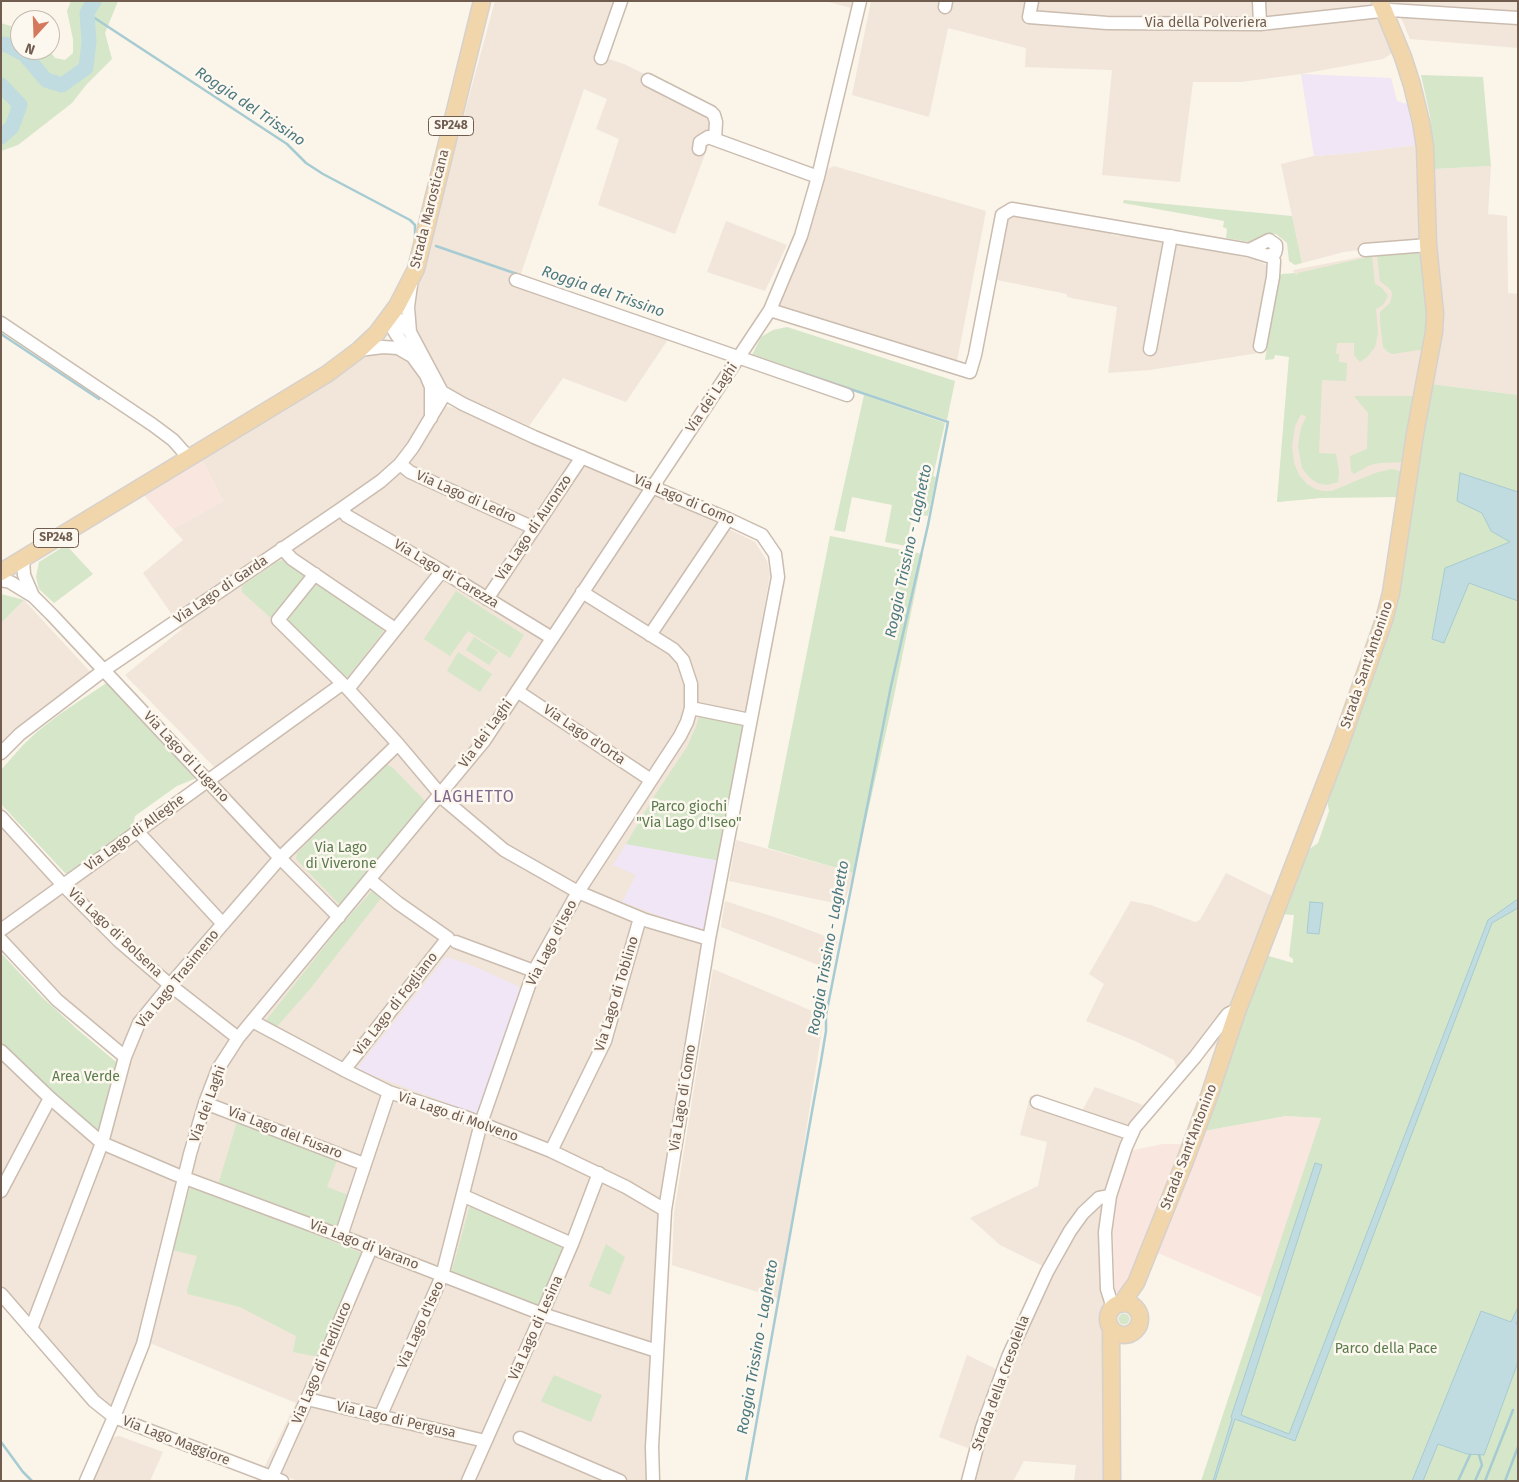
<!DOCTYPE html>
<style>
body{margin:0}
#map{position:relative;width:1519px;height:1482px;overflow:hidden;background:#faf4e9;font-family:"Fira Sans",sans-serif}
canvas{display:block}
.frame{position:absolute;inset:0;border:2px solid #715c50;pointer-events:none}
.north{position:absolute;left:10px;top:10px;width:50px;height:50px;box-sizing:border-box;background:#fdf8ef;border:1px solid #c5baaf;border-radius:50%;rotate:200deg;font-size:14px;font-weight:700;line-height:20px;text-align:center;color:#715c50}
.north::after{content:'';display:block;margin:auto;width:18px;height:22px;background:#d4795e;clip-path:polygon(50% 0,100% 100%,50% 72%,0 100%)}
</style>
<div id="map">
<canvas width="1519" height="1482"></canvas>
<div class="frame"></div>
<div class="north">N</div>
</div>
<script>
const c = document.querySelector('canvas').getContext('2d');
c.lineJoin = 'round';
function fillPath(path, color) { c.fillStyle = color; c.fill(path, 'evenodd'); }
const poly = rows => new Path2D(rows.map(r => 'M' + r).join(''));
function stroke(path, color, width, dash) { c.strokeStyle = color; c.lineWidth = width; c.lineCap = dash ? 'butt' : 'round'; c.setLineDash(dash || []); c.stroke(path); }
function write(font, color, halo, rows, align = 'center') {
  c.font = font + ' "Fira Sans",sans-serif'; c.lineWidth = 5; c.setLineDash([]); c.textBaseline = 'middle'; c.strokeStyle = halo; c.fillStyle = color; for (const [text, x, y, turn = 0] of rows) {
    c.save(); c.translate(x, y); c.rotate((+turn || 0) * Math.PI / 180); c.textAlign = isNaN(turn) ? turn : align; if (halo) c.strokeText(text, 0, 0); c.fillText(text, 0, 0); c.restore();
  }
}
const residential = poly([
 [495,1,623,1,602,57,624,64,714,108,710,141,675,234,598,205,619,139,596,129,607,99,584,89,517,285,671,335,626,402,563,378,529,426,466,398,446,386,426,352,415,328,417,288],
 [825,1,855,1,851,8],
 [871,1,1377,1,1394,52,1383,59,1301,74,1241,82,1193,82,1180,182,1102,175,1112,70,1025,67,1026,48,948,28,929,117,852,95],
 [1394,1,1518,1,1518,48,1410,39],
 [1416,145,1421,191,1423,244,1379,247,1344,252,1302,263,1281,164,1314,156,1353,153],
 [834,166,986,211,957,361,868,335,776,306,804,247,824,179,828,169],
 [1491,166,1488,214,1507,216,1508,293,1518,294,1518,395,1431,384,1435,246,1434,169],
 [1016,216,1110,233,1112,235,1119,236,1121,235,1182,244,1253,259,1273,268,1265,352,1150,370,1108,373,1117,307,1067,297,1067,294,997,280,1006,223,1009,218],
 [726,221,787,245,765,291,707,272],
 [1423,251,1429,311,1402,475,1320,498,1277,502,1296,277,1293,270,1361,257],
 [380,350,401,354,416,368,428,402,454,408,655,492,755,542,767,561,770,574,660,1205,646,1481,298,1481,264,1468,296,1403,145,1341,120,1410,100,1403,35,1327,131,1057,32,968,1,934,1,806,69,880,215,768,125,675,182,629,143,573,183,540,173,529,223,501,202,459,332,377,363,353],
 [24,600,96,678,1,755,1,623],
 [736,840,854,873,844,905,729,881],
 [1226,873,1274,897,1228,1032,1135,1127,1103,1229,1107,1324,1108,1481,1074,1481,1076,1465,1024,1461,1013,1481,964,1481,973,1450,939,1437,967,1355,998,1370,1021,1310,1043,1266,1000,1245,970,1218,1038,1186,1047,1142,1020,1135,1030,1096,1081,1113,1095,1087,1143,1105,1177,1069,1174,1060,1135,1041,1086,1021,1104,984,1089,974,1131,901,1151,905,1195,922,1200,920],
 [725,901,780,919,838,941,831,970,721,927],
 [713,969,824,1016,780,1299,672,1265,674,1213],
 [1,1051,102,1143,31,1329,1,1294],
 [119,1436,163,1452,150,1481,88,1481,107,1439]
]);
const commercial = poly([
 [202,459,223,501,173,529,143,494],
 [1286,1116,1321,1118,1263,1298,1158,1253,1204,1131],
 [1163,1144,1187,1144,1128,1293,1115,1292,1113,1234,1110,1233,1112,1215,1122,1180,1133,1150]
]);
const education = poly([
 [1301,74,1391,78,1397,101,1407,104,1416,145,1353,153,1314,156],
 [626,844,721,861,708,934,622,902,636,875,613,865],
 [445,958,450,958,473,966,518,986,520,990,480,1113,477,1114,359,1070,358,1067]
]);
const green = poly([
 [71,1,118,1,105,33,112,59,86,85,72,103,18,145,1,151,1,23,20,29,20,50,49,50,55,58,65,60,73,53,73,39,67,11],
 [1421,75,1483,77,1491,166,1434,169,1434,157,1430,116],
 [1124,200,1292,216,1302,263,1295,265,1289,261,1287,243,1276,234,1267,234,1249,242,1226,238,1227,229,1223,227,1224,221,1123,203],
 [1423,251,1429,311,1426,351,1418,350,1392,354,1388,352,1383,347,1380,322,1380,312,1390,303,1392,295,1391,290,1380,281,1377,255],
 [1372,256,1375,284,1382,288,1388,296,1383,305,1376,309,1378,333,1375,347,1367,357,1360,362,1354,355,1354,343,1337,343,1336,354,1339,354,1339,362,1347,363,1346,381,1322,380,1319,453,1336,454,1339,472,1338,482,1327,485,1317,483,1309,477,1302,468,1298,446,1301,428,1306,417,1301,414,1295,426,1292,446,1294,463,1299,475,1307,484,1315,489,1323,491,1332,491,1375,473,1392,469,1399,471,1402,475,1400,497,1320,498,1277,502,1289,357,1275,355,1274,359,1265,360,1279,276,1282,274,1295,273,1296,276,1298,273],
 [787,327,955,381,947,420,752,355,761,337,773,330],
 [1431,384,1518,395,1518,1481,1201,1481,1321,1118,1286,1116,1204,1131,1265,955,1293,963,1293,959,1289,956,1294,915,1281,914,1304,853,1318,843,1329,811,1327,799,1392,625,1399,591,1423,442,1424,419],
 [864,395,945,423,933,476,936,477,928,516,913,514,906,546,885,542,892,505,852,497,845,532,834,530],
 [1354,396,1418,396,1404,462,1380,463,1370,465,1354,474,1351,471,1350,456,1367,449,1368,413],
 [830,536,923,554,893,701,854,873,768,848],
 [66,545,93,574,54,603,39,589,36,577,39,562],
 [283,560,303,574,304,578,271,618,242,592,242,586,277,562],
 [315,582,382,628,383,632,347,678,342,679,289,621,289,613],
 [456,591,524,635,510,658,468,631,450,656,424,639],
 [1,594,24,600,1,623],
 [474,637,498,652,489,665,466,650],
 [458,652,492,674,480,692,447,671],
 [108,682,199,777,177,786,135,816,132,830,70,874,65,873,1,804,1,770,23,745,38,731,60,714],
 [700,713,744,724,721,861,626,844,655,795,687,747,696,727],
 [387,765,392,767,424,800,425,804,342,905,339,904,296,859,297,853],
 [373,890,382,897,310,989,274,1030,264,1023,343,923],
 [1,953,42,997,78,1030,121,1066,117,1085,97,1133,1,1044],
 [237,1122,337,1160,327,1187,351,1196,340,1229,218,1185],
 [191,1184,364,1254,319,1357,293,1352,296,1336,240,1307,188,1294,187,1290,197,1256,172,1250],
 [470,1205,565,1244,540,1308,451,1274],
 [606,1244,625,1257,610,1295,589,1286],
 '1118.5 1319a5.5 5.5 0 1 1 11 0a5.5 5.5 0 1 1-11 0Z',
 [554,1375,602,1395,591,1422,542,1402,541,1401]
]);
const water = poly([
 [1460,473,1518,492,1518,601,1469,583,1444,643,1432,639,1445,568,1510,542,1491,531,1482,513,1457,501,1460,473],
 [1518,899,1518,908,1492,923,1295,1441,1235,1419,1215,1481,1213,1481,1232,1419,1231,1417,1315,1163,1322,1165,1241,1415,1289,1434,1488,920,1518,899],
 [1310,902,1323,903,1319,934,1307,933,1310,902],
 [1518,1307,1518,1320,1516,1324,1518,1325,1518,1362,1484,1455,1467,1454,1438,1444,1423,1481,1412,1481,1481,1311,1511,1322,1518,1307]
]);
const stream = poly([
 [87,13,287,144,306,163,323,174,410,220,415,225,415,239],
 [436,246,517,274],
 [1,334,99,399],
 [1,1442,23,1472,32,1481],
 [746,1481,821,1061,826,1031,826,1015,891,686,928,525,948,422,797,371],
 [1458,1481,1470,1455],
 [1475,1481,1482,1465,1479,1455],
 [1485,1481,1513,1410],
 [1505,1481,1518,1447]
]);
const river = poly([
 [1,45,5,44,24,54,46,80,62,85,86,68,89,42,87,13,94,1],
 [1,85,20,105,12,127,1,137]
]);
const minor = poly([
 [1032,1,1029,17,1107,23,1260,24,1390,10,1518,18],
 [1259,1,1260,24],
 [945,7,946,1],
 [601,58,621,1],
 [648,80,711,112,714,115,716,122,715,139],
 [699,149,700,142,708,137,818,177],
 [1365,250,1428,245],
 [516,280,847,395],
 [770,310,970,372,975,355,1002,215,1012,209,1249,250,1268,256,1275,253,1276,249,1276,245,1269,240,1249,250],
 [1,323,153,425,173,440,189,458],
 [410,332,408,307,411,285],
 [1260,346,1273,277,1274,261,1272,256],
 [1150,349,1171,236],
 [359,350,383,347,398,348,410,355],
 [431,394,442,392,463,404,534,437,728,519,762,535,775,554,778,577,709,939,665,1210,652,1447,653,1481],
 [400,464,410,472,534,528],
 [341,509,347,516,442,571,552,638],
 [282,548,292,559,395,629],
 [23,558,24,575,33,596],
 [315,574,278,620,348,689,398,744,446,801,504,850,578,892,645,920,709,939],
 [1,580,10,582,33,596,52,615,280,858,339,917],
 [487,599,582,457],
 [650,635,728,519],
 [348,689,442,571],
 [517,691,651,780],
 [691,708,750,720],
 [1,753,20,734,104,670,341,509,381,481,400,464,413,447,443,397,442,392,410,332,397,318,390,317,392,327,396,334,426,375,431,387,431,418],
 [1,817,63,885,119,941,170,985,238,1038],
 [137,831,223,924],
 [1,930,342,684],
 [1,940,57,1000,125,1057],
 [456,942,534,971],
 [252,1021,344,1070,389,1092,465,1117,551,1151,626,1187,665,1210],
 [1,1051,50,1098,102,1143,177,1175,341,1236,542,1314,657,1351],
 [344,1070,448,938,398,903,370,880],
 [1037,1102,1132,1134],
 [205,1103,364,1164],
 [551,1151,605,1041,640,918],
 [1,1191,50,1098],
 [464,1196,572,1244],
 [341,1236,389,1092],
 [1,1294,94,1401,114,1417,282,1481],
 [1113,1308,1107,1289,1105,1232,1110,1196,1126,1147,1135,1127,1195,1057,1224,1019,1228,1014,1238,1009],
 [31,1329,102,1143,125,1057,139,1023,170,985,280,858,398,744],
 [307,1399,485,1441],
 [380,1417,442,1276,481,1123,534,971,578,892,680,736,687,722,691,708,691,684,683,660,673,649,582,592],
 [520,1438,620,1481],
 [272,1477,307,1399,371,1248],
 [86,1481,114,1417,143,1344,190,1154,205,1103,218,1069,238,1038,484,741,770,310,801,236,818,177,860,1],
 [468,1481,542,1314,572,1244,599,1173],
 [968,1481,982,1428,1008,1357,1047,1272,1070,1231,1083,1213,1099,1198,1110,1196]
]);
const major = poly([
 [1,572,327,374,359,350,377,333,397,306,416,269,482,1],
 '1108 1319a16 16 0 1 1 32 0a16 16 0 1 1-32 0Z',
 [1121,1304,1136,1283,1185,1161,1208,1099,1238,1009,1341,742,1384,620,1391,593,1415,434,1434,332,1435,313,1428,245,1425,147,1421,122,1412,85,1403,57,1380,1],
 [1111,1329,1112,1481]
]);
const shields = [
 [451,126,45],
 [56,538,45]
];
const shieldNames = [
 ["SP248",451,126],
 ["SP248",56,538]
];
const streetNames = [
 ["Via della Polveriera",1206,23],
 ["Strada Marosticana",430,209,-76],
 ["Via dei Laghi",712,398,-56],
 ["Via Lago di Ledro",466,497,24],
 ["Via Lago di Como",684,500,23],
 ["Via Lago di Auronzo",534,528,-56],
 ["Via Lago di Carezza",446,574,31],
 ["Via Lago di Garda",221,590,-34],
 ["Strada Sant'Antonino",1367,665,-71],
 ["Via dei Laghi",486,734,-54],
 ["Via Lago d'Orta",584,735,34],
 ["Via Lago di Lugano",186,757,47],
 ["Via Lago di Alleghe",135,833,-36],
 ["Via Lago di Bolsena",115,933,43],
 ["Via Lago d'Iseo",552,943,-63],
 ["Via Lago Trasimeno",178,979,-51],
 ["Via Lago di Toblino",617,994,-73],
 ["Via Lago di Fogliano",396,1004,-52],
 ["Via Lago di Como",683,1098,-81],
 ["Via dei Laghi",208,1104,-70],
 ["Via Lago di Molveno",458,1117,19],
 ["Via Lago del Fusaro",285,1133,21],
 ["Strada Sant'Antonino",1189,1147,-69],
 ["Via Lago di Varano",364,1245,21],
 ["Via Lago d'Iseo",421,1325,-66],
 ["Via Lago di Lesina",536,1328,-66],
 ["Via Lago di Piediluco",322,1363,-67],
 ["Strada della Cresolella",1001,1383,-70],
 ["Via Lago di Pergusa",396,1420,13],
 ["Via Lago Maggiore",176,1441,21]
];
const parkNames = [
 ["Parco giochi",689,807],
 ["\"Via Lago d'Iseo\"",689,823],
 ["Via Lago",341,848],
 ["di Viverone",341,864],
 ["Area Verde",86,1077],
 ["Parco della Pace",1386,1349]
];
const waterNames = [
 ["Roggia del Trissino",250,107,34],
 ["Roggia del Trissino",603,292,19],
 ["Roggia Trissino - Laghetto",909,551,-78],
 ["Roggia Trissino - Laghetto",829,948,-80],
 ["Roggia Trissino - Laghetto",758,1347,-80]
];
const quarterNames = [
 ["LAGHETTO",474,798]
];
fillPath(residential, '#f1e6d9');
fillPath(commercial, '#f9e6df');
fillPath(education, '#f0e6f6');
fillPath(green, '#d5e6c9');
fillPath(water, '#c0dce1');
stroke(water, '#a7cbd2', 1);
stroke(stream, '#a7cbd2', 2.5);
stroke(river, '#c0dce1', 15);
stroke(minor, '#cbbcb0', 15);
stroke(major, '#d7d1ce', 19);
stroke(minor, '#fff', 12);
stroke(major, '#f0d6aa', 16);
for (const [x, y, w] of shields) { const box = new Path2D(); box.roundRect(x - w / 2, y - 9.5, w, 19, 4); c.fillStyle = '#fdf8ef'; c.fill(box); stroke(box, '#715c50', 1); }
write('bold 12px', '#715c50', null, shieldNames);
write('14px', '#715c50', '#fdf8ef', streetNames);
write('14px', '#5a7b4d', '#fdf8ef', parkNames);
write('italic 15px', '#4c7981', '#fdf8ef', waterNames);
c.letterSpacing = '1px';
write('16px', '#81688d', '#fdf8ef', quarterNames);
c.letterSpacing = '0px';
</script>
